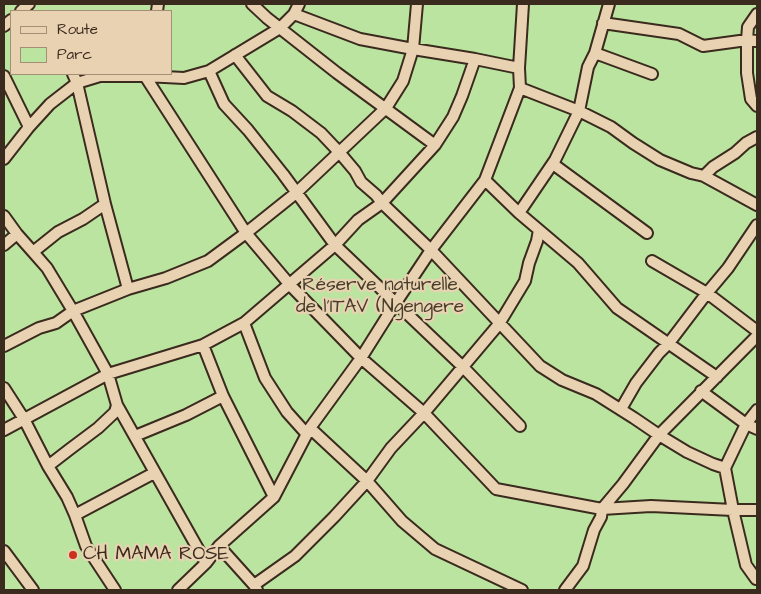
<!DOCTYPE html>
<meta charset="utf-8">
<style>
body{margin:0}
#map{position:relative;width:761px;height:594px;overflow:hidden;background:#e4c9b7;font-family:"Architects Daughter",sans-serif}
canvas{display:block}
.frame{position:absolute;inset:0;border:5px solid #3b2a1e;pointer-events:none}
.legend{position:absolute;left:10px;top:10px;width:162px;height:65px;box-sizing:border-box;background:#e8d2b1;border:1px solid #a38f76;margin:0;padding:6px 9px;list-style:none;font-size:15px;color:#3b2a1e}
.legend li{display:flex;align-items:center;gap:10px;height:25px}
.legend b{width:25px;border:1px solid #a38f76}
</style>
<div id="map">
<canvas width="761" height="594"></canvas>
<div class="frame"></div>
<ul class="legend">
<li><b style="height:6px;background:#e8d2b1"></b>Route</li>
<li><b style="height:14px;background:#bbe4a0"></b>Parc</li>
</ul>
</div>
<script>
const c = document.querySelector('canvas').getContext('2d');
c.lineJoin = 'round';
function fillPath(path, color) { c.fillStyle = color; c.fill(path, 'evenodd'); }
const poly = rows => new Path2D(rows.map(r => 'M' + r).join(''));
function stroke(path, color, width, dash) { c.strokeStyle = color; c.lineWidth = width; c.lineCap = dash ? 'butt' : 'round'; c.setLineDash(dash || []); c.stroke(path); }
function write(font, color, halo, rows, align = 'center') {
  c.font = font + ' "Architects Daughter",sans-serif'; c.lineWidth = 4.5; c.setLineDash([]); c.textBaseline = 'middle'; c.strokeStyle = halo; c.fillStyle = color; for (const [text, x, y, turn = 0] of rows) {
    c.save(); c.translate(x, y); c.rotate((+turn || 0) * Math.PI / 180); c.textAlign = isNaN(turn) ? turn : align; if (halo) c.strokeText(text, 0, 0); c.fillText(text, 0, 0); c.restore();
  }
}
const green = poly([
 [4,4,757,4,757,590,4,590],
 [11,11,171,11,171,74,11,74]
]);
const minor = poly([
 [252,4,267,18,337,73,435,145],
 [21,11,29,4],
 [157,11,158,4],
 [294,14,360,39,413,49,475,59,519,68],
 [757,14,748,27,747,40,747,73,751,99,757,106],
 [603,23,679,34,703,46,747,40,757,41],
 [4,26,11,20],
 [595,53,652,74],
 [235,55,267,96,292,111,321,133,339,152,355,171,361,182,376,195,382,203,431,250,540,366,562,380,596,394,634,418,659,435,687,452,713,464,725,468],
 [209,71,224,104,248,130,283,174,335,245,463,367,520,426],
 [73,74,77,83,105,204,128,289],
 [146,74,145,76,246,233,290,285,361,358,424,413,496,489,602,509,651,506,733,510,757,510],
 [4,76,29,127],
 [520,88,579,111,611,127,633,143,660,160,691,173,704,176,757,205],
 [4,159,29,127,50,104,77,83,100,76,145,76,184,78,209,71,280,28,294,14,299,4],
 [553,164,647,233],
 [704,176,713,167,735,153,746,143,757,137],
 [485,180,519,213,555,160,579,111,588,67,595,53,609,4],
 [519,213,578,263,617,308,717,377],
 [4,216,17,234,33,252,47,268,73,311,108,374,117,405,206,563],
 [4,245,17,234],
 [33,252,58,232,83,219,105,204],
 [652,261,707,293,757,331],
 [244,323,265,378,287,412,304,431,307,433],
 [203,345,223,396,274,497],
 [4,346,39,328,56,323,73,311,128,289,166,278,208,261,246,233,296,193,386,108,403,81,413,49,417,4],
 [4,388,24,419,48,466,67,497,75,515,86,546,115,590],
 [701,391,746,424,757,429],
 [621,409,636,383,659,353,669,343,707,293,728,268,757,225],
 [310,428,367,481,402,521,435,549,522,590],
 [4,430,108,374,203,345,244,323,335,245,358,220,382,203,435,145,453,117,462,96,475,59],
 [135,436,186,415,223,396],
 [48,466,70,449,98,428,115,412,117,405],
 [75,515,154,473],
 [219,546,254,585,257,590],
 [4,551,33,590],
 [756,579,746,565,733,510,725,468,746,424,757,410],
 [254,585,295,556,334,517,367,481,391,448,424,413,499,324,525,281,529,263,537,241,539,230],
 [178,590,206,563,219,546,274,497,310,428,361,358,395,304,431,250,485,180,520,88,519,68,523,4],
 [565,590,583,566,594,530,601,517,602,509,623,484,659,435,757,336]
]);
const markers = [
 [73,555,5,"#c8321e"]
];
const parkNames = [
 ["Réserve naturelle",380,286],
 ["de l'ITAV (Ngengere",380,308]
];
const poiNames = [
 ["CH MAMA ROSE",83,555]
];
fillPath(green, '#bbe4a0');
stroke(minor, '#3b2a1e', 14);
stroke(minor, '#e8d2b1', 10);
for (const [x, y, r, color] of markers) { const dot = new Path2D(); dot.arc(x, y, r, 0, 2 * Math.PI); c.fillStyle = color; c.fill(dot); stroke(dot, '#e8d2b1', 2); }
write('19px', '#483d2b', '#e8d2b1', parkNames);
write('19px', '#3b2a1e', '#e8d2b1', poiNames, 'left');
</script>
